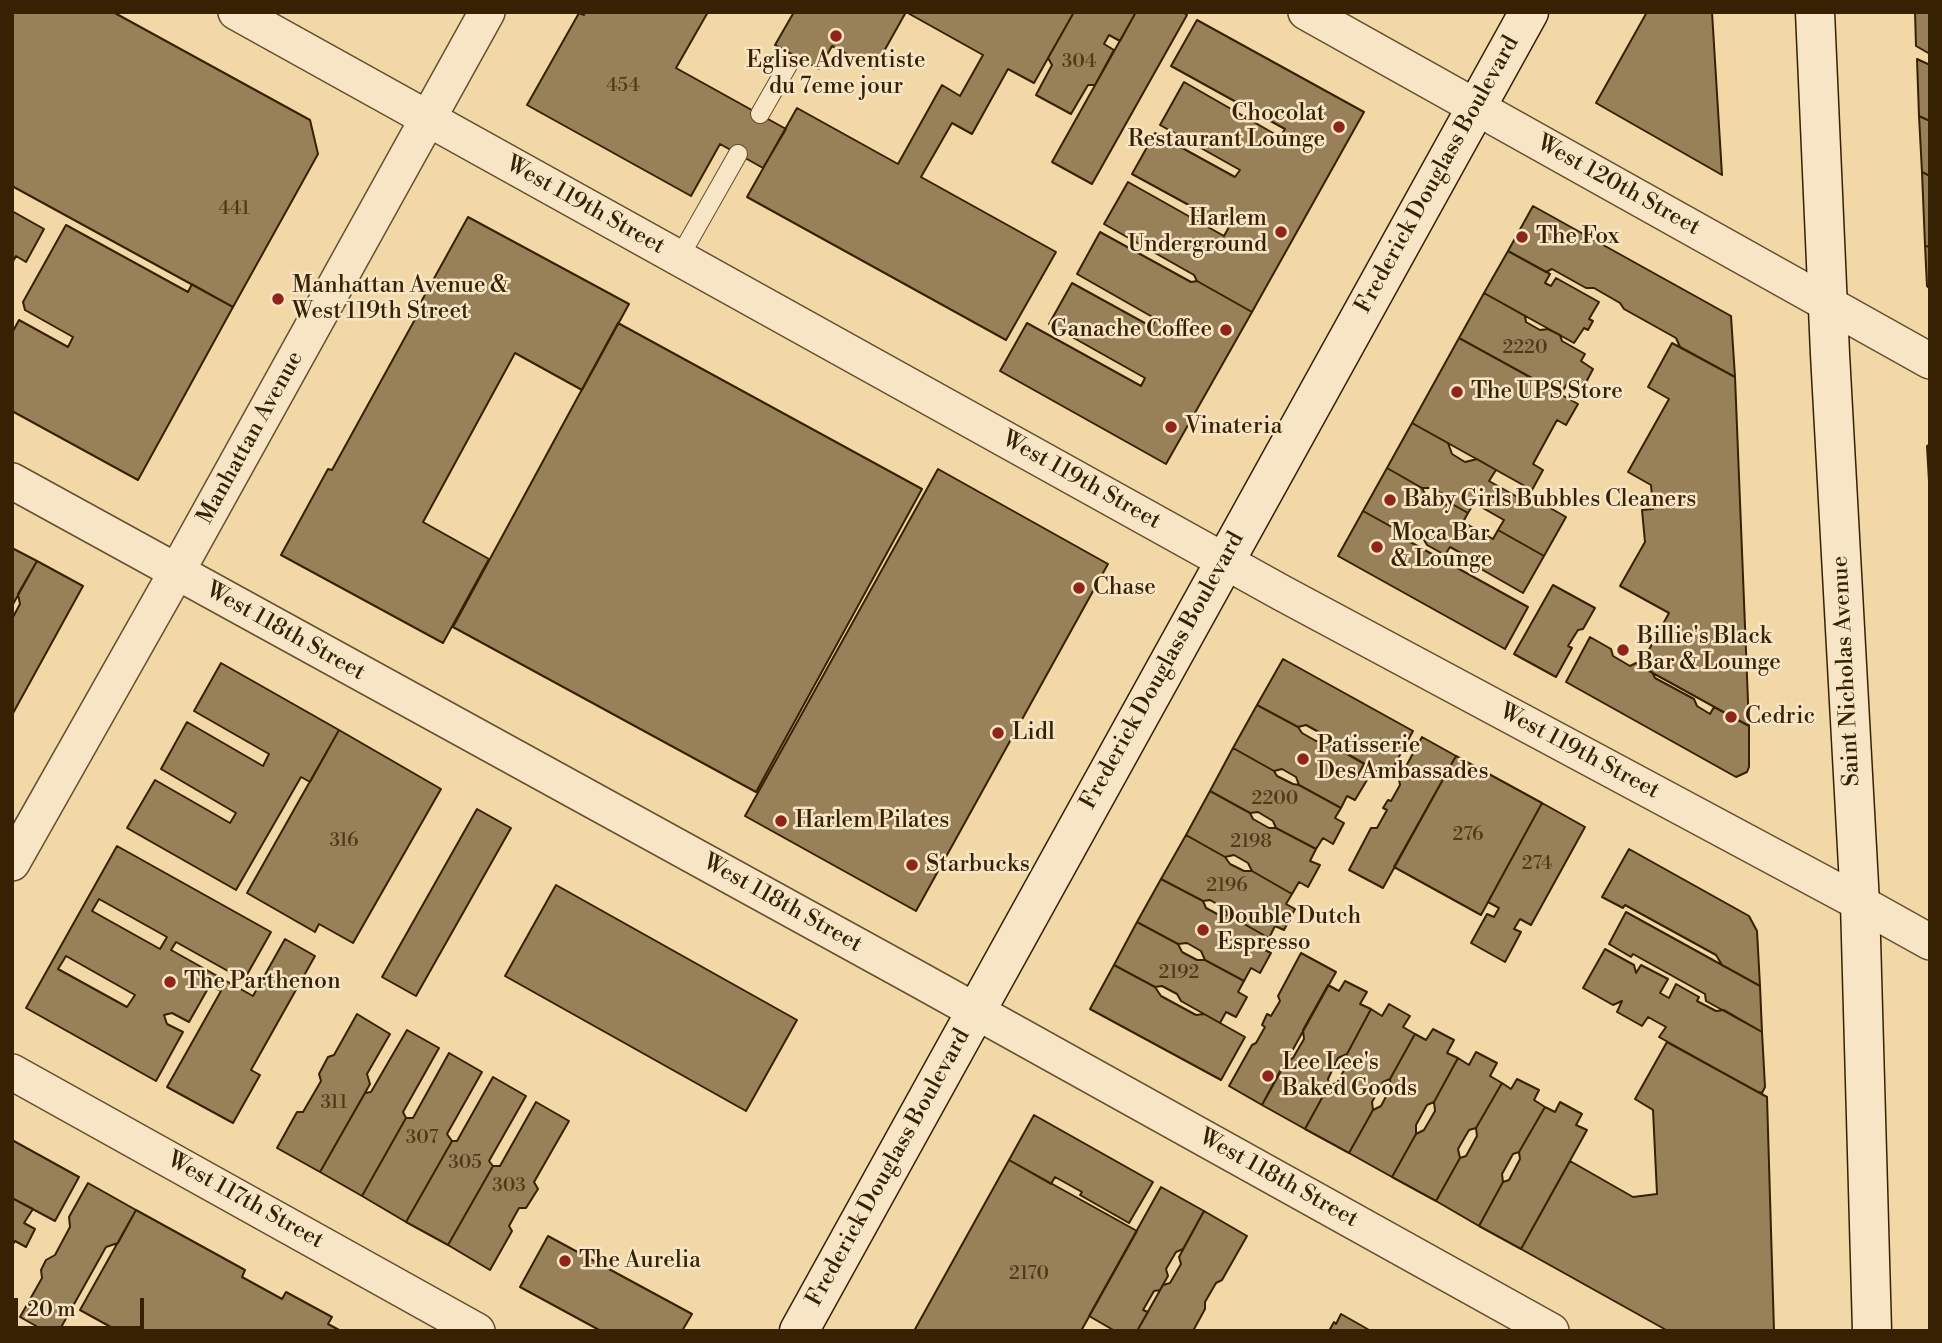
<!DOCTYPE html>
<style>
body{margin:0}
#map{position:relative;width:1942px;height:1343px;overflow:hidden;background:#f2d7a7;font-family:"Libre Bodoni",serif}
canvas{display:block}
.frame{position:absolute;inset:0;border:14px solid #362203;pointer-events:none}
.scale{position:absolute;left:14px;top:1298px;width:130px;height:32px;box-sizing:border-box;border:4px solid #362203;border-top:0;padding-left:9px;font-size:21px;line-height:24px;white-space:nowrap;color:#362203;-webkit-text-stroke:5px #f7e5c6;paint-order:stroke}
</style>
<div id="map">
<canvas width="1942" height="1343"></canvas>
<div class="frame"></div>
<div class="scale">20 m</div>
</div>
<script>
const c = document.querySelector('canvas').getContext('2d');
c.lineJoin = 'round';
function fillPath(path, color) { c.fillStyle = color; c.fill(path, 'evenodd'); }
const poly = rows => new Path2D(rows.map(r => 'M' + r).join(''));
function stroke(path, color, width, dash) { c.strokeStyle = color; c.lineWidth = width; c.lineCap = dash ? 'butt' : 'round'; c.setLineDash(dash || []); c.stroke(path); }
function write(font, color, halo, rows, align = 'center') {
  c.font = font + ' "Libre Bodoni",serif'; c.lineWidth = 5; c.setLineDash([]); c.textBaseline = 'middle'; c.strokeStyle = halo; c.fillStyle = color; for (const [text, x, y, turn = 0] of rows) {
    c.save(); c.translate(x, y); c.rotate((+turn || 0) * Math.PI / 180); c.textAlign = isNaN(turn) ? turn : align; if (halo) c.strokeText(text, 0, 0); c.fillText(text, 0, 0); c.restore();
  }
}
const building = poly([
 [12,12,113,12,310,120,318,154,233,307,12,186,12,12],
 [585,12,708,12,676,68,786,129,763,168,720,144,691,196,527,105,579,13,584,15,585,12],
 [794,12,906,12,874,69,832,46,819,69,775,45,794,12],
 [1074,12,1034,83,1008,69,972,134,952,123,921,177,1056,252,1006,340,747,197,797,108,898,164,942,85,960,96,983,55,906,12,1074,12],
 [1074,12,1136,12,1120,41,1109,35,1104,44,1114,50,1095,85,1088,85,1071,114,1036,95,1052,65,1048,58,1074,12],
 [1136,12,1183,12,1187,15,1092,184,1052,162,1136,12],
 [1647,12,1712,12,1722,175,1596,103,1647,12],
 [1915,12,1930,12,1930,54,1916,46,1915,12],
 [1197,20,1364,112,1252,312,1197,281,1194,275,1104,224,1128,182,1224,236,1229,227,1132,174,1155,133,1235,177,1240,170,1160,125,1184,82,1280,137,1285,129,1171,66,1197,20],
 [1917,59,1930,65,1930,121,1919,116,1917,59],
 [1919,116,1930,121,1930,176,1922,172,1919,116],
 [1922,172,1930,176,1930,248,1925,245,1922,172],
 [1533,206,1731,316,1735,377,1680,347,1676,338,1624,309,1620,303,1594,288,1586,288,1552,269,1546,272,1508,251,1533,206],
 [12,211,44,229,26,262,16,256,12,263,12,211],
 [468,217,629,304,582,390,515,353,423,522,489,559,443,643,281,555,328,469,332,470,424,303,421,302,468,217],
 [66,225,188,292,192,284,233,307,138,480,12,411,12,333,19,320,68,347,73,337,25,310,23,302,66,225],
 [1100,232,1191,282,1197,281,1252,312,1166,464,1000,371,1027,323,1141,386,1145,378,1049,324,1072,283,1152,327,1156,319,1077,274,1100,232],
 [1925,245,1930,248,1930,289,1927,286,1925,245],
 [1508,251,1550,274,1545,283,1551,286,1556,278,1599,302,1589,319,1593,321,1588,330,1584,328,1574,343,1484,293,1508,251],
 [1484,293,1525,316,1526,322,1540,330,1548,329,1560,335,1562,341,1585,354,1581,361,1593,369,1582,390,1568,382,1561,394,1459,338,1484,293],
 [618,323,922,489,756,792,453,627,618,323],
 [1459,338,1578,404,1566,425,1557,420,1533,464,1543,470,1532,490,1412,423,1459,338],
 [1672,343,1735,377,1749,726,1640,666,1669,613,1620,586,1645,542,1642,510,1653,509,1651,485,1628,472,1669,399,1648,387,1672,343],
 [1412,423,1448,443,1452,454,1465,462,1477,459,1496,470,1489,481,1521,499,1524,493,1566,517,1544,556,1498,530,1504,520,1474,503,1468,513,1452,504,1447,496,1431,488,1422,488,1387,468,1412,423],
 [1930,444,1930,499,1927,446,1930,444],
 [1387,468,1422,488,1426,496,1441,505,1452,504,1468,513,1463,522,1493,539,1498,530,1544,556,1523,593,1481,569,1483,565,1450,547,1445,555,1427,545,1423,538,1408,529,1399,531,1363,511,1387,468],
 [938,469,1108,564,916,911,745,816,938,469],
 [1363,511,1399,531,1403,538,1528,607,1505,649,1338,556,1363,511],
 [12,548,37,561,12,606,12,548],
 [37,561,83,586,12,715,12,619,20,604,18,594,37,561],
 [1553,585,1595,608,1583,629,1578,630,1568,646,1572,648,1556,677,1514,654,1553,585],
 [1590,637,1611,649,1613,656,1630,666,1636,663,1652,672,1655,678,1694,699,1697,706,1710,714,1714,707,1749,726,1749,767,1747,772,1736,777,1566,682,1590,637],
 [1283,659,1413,731,1388,777,1346,753,1344,746,1306,725,1298,727,1257,705,1283,659],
 [221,663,339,730,310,782,301,777,236,890,127,828,155,780,230,823,236,813,161,769,187,722,263,766,269,754,194,711,221,663],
 [1257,705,1298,727,1302,733,1316,741,1324,741,1364,764,1358,775,1367,780,1355,800,1347,796,1341,808,1299,785,1296,777,1282,769,1274,771,1233,748,1257,705],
 [339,730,441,789,353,943,319,924,315,932,247,893,339,730],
 [1422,737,1456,756,1383,888,1349,870,1371,828,1377,828,1387,810,1383,808,1388,800,1391,801,1400,785,1399,779,1422,737],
 [1233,748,1274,771,1277,776,1293,784,1299,785,1341,808,1335,818,1344,823,1333,844,1323,838,1316,849,1276,828,1273,821,1258,812,1250,813,1210,791,1233,748],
 [1456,756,1542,803,1481,915,1394,867,1456,756],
 [1210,791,1250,813,1253,819,1269,828,1276,828,1316,849,1310,861,1320,865,1308,887,1299,882,1292,894,1252,871,1248,863,1234,855,1225,857,1186,835,1210,791],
 [1542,803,1585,827,1531,925,1520,919,1514,929,1521,932,1505,962,1471,943,1487,914,1494,917,1499,908,1488,902,1542,803],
 [477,809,511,828,416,996,382,977,477,809],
 [1186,835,1225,857,1230,864,1244,871,1252,871,1292,894,1286,904,1295,909,1284,930,1275,926,1269,938,1228,915,1224,908,1210,900,1203,901,1161,879,1186,835],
 [117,846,271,932,244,980,176,942,171,950,253,996,285,939,315,956,251,1070,260,1075,233,1123,167,1087,221,991,210,985,189,1022,172,1013,164,1015,167,1024,183,1032,156,1081,26,1008,117,846],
 [99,899,167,937,160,949,92,911,99,899],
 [66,956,135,995,127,1007,58,969,66,956],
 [1629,849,1749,916,1757,931,1760,986,1722,965,1716,955,1625,905,1623,908,1602,897,1629,849],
 [1161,879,1203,901,1206,908,1221,916,1228,915,1269,938,1263,949,1271,953,1260,973,1251,968,1244,981,1205,960,1201,951,1187,943,1178,944,1137,922,1161,879],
 [556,885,797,1020,746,1111,505,976,556,885],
 [1626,912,1760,986,1762,1032,1706,1001,1705,994,1633,954,1631,957,1609,944,1626,912],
 [1137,922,1178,944,1182,952,1197,960,1205,960,1244,981,1238,992,1247,997,1236,1017,1226,1012,1220,1023,1181,1001,1177,994,1162,986,1155,987,1114,965,1137,922],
 [1605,949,1634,965,1636,973,1641,965,1668,979,1660,993,1669,998,1676,984,1699,997,1697,1001,1716,1011,1724,1010,1762,1032,1765,1087,1762,1093,1758,1092,1659,1037,1666,1027,1648,1017,1642,1026,1617,1012,1622,1001,1613,1005,1583,988,1605,949],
 [1301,953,1336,972,1262,1105,1229,1086,1252,1045,1256,1043,1265,1027,1262,1025,1267,1014,1271,1016,1280,1001,1278,996,1301,953],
 [1114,965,1155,987,1161,996,1196,1015,1204,1014,1245,1037,1221,1080,1090,1009,1114,965],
 [1345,981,1367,992,1360,1004,1371,1009,1347,1054,1338,1058,1328,1079,1329,1085,1305,1129,1262,1105,1285,1062,1293,1058,1304,1039,1303,1030,1328,985,1339,991,1345,981],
 [1389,1004,1410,1016,1403,1027,1415,1034,1390,1079,1383,1082,1372,1102,1373,1110,1349,1153,1305,1129,1329,1085,1337,1083,1348,1063,1347,1054,1371,1009,1382,1016,1389,1004],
 [357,1014,390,1034,367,1074,370,1084,320,1172,277,1148,297,1112,303,1112,321,1081,319,1074,328,1057,334,1055,357,1014],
 [1433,1029,1454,1040,1447,1053,1458,1058,1434,1102,1427,1105,1416,1125,1416,1134,1392,1177,1349,1153,1373,1110,1381,1106,1391,1087,1390,1079,1415,1034,1426,1040,1433,1029],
 [407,1030,439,1048,403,1112,406,1118,362,1196,320,1172,365,1093,371,1092,407,1030],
 [1667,1042,1767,1097,1774,1331,1668,1331,1521,1249,1570,1161,1633,1197,1657,1194,1653,1110,1635,1099,1667,1042],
 [1476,1052,1497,1063,1490,1076,1502,1083,1476,1128,1469,1130,1458,1149,1460,1158,1436,1201,1392,1177,1416,1134,1424,1130,1435,1111,1434,1102,1458,1058,1469,1065,1476,1052],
 [449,1053,482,1072,447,1134,452,1141,406,1222,362,1196,406,1118,413,1118,449,1053],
 [493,1077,526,1096,489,1161,493,1166,448,1245,406,1222,452,1141,457,1141,493,1077],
 [1517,1079,1539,1090,1534,1100,1545,1107,1519,1152,1513,1154,1502,1174,1503,1182,1479,1226,1436,1201,1460,1158,1466,1156,1477,1136,1476,1128,1502,1083,1511,1089,1517,1079],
 [536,1102,569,1121,534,1182,538,1189,526,1208,519,1208,509,1226,512,1231,490,1270,448,1245,493,1166,500,1166,536,1102],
 [1560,1102,1582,1114,1576,1125,1587,1130,1521,1249,1479,1226,1503,1182,1509,1180,1520,1159,1519,1152,1545,1107,1555,1112,1560,1102],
 [1034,1115,1153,1182,1129,1223,1080,1195,1082,1192,1055,1177,1051,1184,1009,1160,1034,1115],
 [12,1140,79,1177,55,1221,12,1198,12,1140],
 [1009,1160,1137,1231,1081,1331,914,1331,1009,1160],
 [88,1183,136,1210,118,1243,106,1247,59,1331,45,1331,20,1317,42,1278,41,1270,46,1260,55,1255,70,1227,69,1217,88,1183],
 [1161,1187,1204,1211,1183,1249,1176,1252,1166,1269,1168,1276,1160,1290,1154,1291,1143,1310,1148,1312,1137,1331,1115,1331,1089,1316,1161,1187],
 [12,1198,33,1209,24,1223,35,1229,26,1247,15,1241,12,1246,12,1198],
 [136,1210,245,1270,242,1277,282,1299,286,1292,332,1317,328,1324,341,1331,118,1331,80,1310,136,1210],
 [1204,1211,1247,1236,1222,1280,1216,1283,1205,1302,1205,1309,1193,1331,1137,1331,1163,1285,1170,1283,1181,1264,1179,1257,1204,1211],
 [548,1236,692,1314,682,1331,601,1331,520,1287,548,1236],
 [1341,1314,1371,1331,1329,1331,1334,1322,1336,1324,1341,1314]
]);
const service = poly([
 [760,114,788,65],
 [679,258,738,154]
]);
const minor = poly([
 [236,12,1282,593,1860,903,1930,942],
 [1306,12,1930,361],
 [12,481,916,978,1551,1331],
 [12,863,176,573,487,12],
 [12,1072,477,1331]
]);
const secondary = poly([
 [1815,12,1830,354,1860,903,1872,1331],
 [799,1331,1529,12]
]);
const markers = [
 [836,36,7,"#8f2418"],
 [1339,127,7,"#8f2418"],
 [1281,232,7,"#8f2418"],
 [1522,237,7,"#8f2418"],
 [278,299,7,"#8f2418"],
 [1226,330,7,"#8f2418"],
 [1457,392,7,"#8f2418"],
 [1171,427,7,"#8f2418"],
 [1390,500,7,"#8f2418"],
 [1377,547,7,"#8f2418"],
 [1079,588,7,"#8f2418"],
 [1623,650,7,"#8f2418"],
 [1731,717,7,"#8f2418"],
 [998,733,7,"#8f2418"],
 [1303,759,7,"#8f2418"],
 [781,821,7,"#8f2418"],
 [912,865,7,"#8f2418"],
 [1203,930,7,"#8f2418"],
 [170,982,7,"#8f2418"],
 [1268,1076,7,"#8f2418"],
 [565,1261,7,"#8f2418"]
];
const numberNames = [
 ["304",1079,62],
 ["454",623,86],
 ["441",234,209],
 ["2220",1525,348],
 ["2200",1275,799],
 ["276",1468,835],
 ["316",344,841],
 ["2198",1251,842],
 ["274",1537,864],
 ["2196",1227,886],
 ["2192",1179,973],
 ["311",334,1103],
 ["307",422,1138],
 ["305",465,1163],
 ["303",509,1186],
 ["2170",1029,1274]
];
const poiNames = [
 ["Eglise Adventiste",836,61,"center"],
 ["du 7eme jour",836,87,"center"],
 ["Chocolat",1325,114,"right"],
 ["Restaurant Lounge",1325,140,"right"],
 ["Harlem",1267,219,"right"],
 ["Underground",1267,245,"right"],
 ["The Fox",1536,237],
 ["Manhattan Avenue &",292,286],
 ["West 119th Street",292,312],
 ["Ganache Coffee",1212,330,"right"],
 ["The UPS Store",1471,392],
 ["Vinateria",1185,427],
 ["Baby Girls Bubbles Cleaners",1404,500],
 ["Moca Bar",1391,534],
 ["& Lounge",1391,560],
 ["Chase",1093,588],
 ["Billie's Black",1637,637],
 ["Bar & Lounge",1637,663],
 ["Cedric",1745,717],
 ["Lidl",1012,733],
 ["Patisserie",1317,746],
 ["Des Ambassades",1317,772],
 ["Harlem Pilates",795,821],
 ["Starbucks",926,865],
 ["Double Dutch",1217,917],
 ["Espresso",1217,943],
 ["The Parthenon",184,982],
 ["Lee Lee's",1282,1063],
 ["Baked Goods",1282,1089],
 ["The Aurelia",579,1261]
];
const streetNames = [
 ["Frederick Douglass Boulevard",1438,175,-61],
 ["West 120th Street",1618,186,29],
 ["West 119th Street",585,206,29],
 ["Manhattan Avenue",251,438,-61],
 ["West 119th Street",1081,481,29],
 ["West 118th Street",285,632,29],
 ["Frederick Douglass Boulevard",1163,671,-61],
 ["Saint Nicholas Avenue",1847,671,-93],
 ["West 119th Street",1579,752,28],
 ["West 118th Street",782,904,29],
 ["Frederick Douglass Boulevard",889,1168,-61],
 ["West 118th Street",1278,1179,29],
 ["West 117th Street",245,1201,29]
];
fillPath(building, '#988058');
stroke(building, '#362203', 2);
stroke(service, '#654f2c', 20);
stroke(minor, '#654f2c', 38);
stroke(secondary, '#362203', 41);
stroke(service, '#f7e5c6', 18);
stroke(minor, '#f7e5c6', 35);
stroke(secondary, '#f7e5c6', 38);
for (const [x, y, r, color] of markers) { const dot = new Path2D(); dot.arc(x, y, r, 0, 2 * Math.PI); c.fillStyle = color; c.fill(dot); stroke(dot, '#f7e5c6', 2.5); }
write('19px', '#4e3a18', null, numberNames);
write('23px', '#362203', '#f7e5c6', poiNames, 'left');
write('23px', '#362203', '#f7e5c6', streetNames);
</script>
